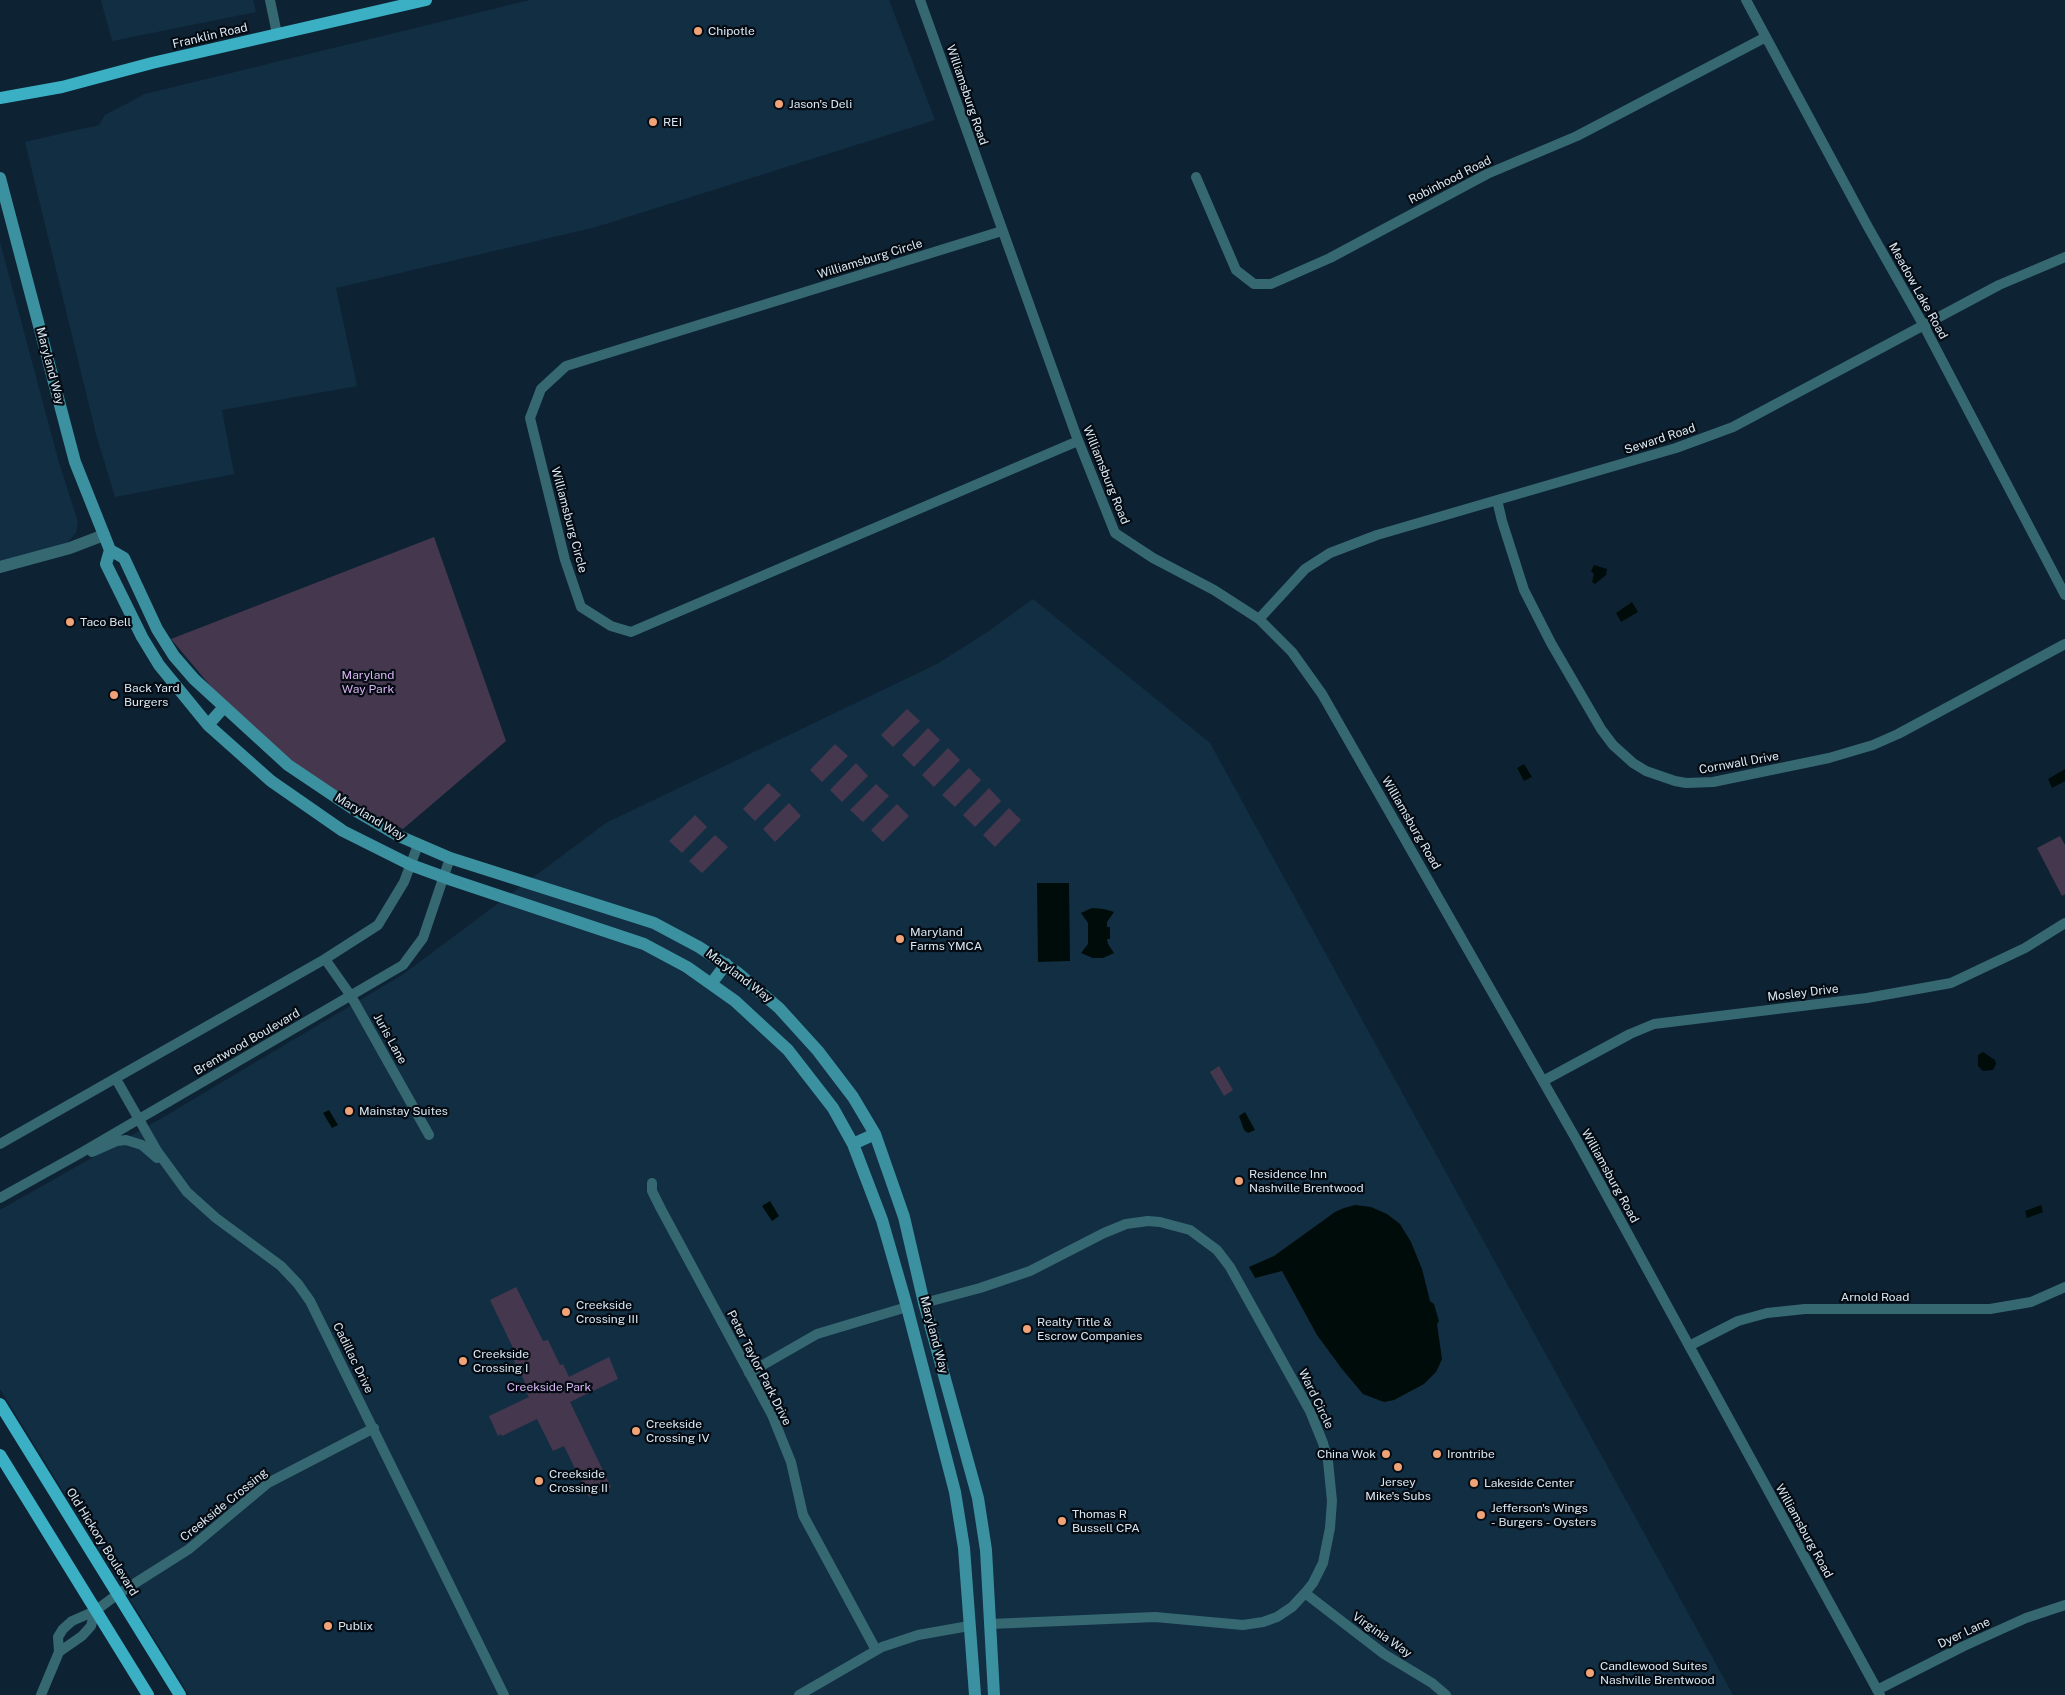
<!DOCTYPE html>
<style>
body{margin:0}
canvas{display:block;background:#0d2233}
</style>
<canvas width="2065" height="1695"></canvas>
<script>
const c = document.querySelector('canvas').getContext('2d');
c.lineJoin = 'round';
function fillPath(path, color) { c.fillStyle = color; c.fill(path, 'evenodd'); }
const poly = rows => new Path2D(rows.map(r => 'M' + r).join(''));
function stroke(path, color, width, dash) { c.strokeStyle = color; c.lineWidth = width; c.lineCap = dash ? 'butt' : 'round'; c.setLineDash(dash || []); c.stroke(path); }
function write(font, color, halo, rows, align = 'center') {
  c.font = font + ' "Public Sans",sans-serif'; c.lineWidth = 4.5; c.setLineDash([]); c.textBaseline = 'middle'; c.strokeStyle = halo; c.fillStyle = color; for (const [text, x, y, turn = 0] of rows) {
    c.save(); c.translate(x, y); c.rotate((+turn || 0) * Math.PI / 180); c.textAlign = isNaN(turn) ? turn : align; if (halo) c.strokeText(text, 0, 0); c.fillText(text, 0, 0); c.restore();
  }
}
const built = poly([
 [101,0,253,0,256,12,112,41],
 [530,0,889,0,935,120,596,227,336,288,357,386,222,410,234,474,115,497,96,434,25,142,99,125,105,115,145,94],
 [0,242,59,463,78,522,76,533,67,543,0,562],
 [1033,599,1210,743,1733,1695,189,1695,0,1389,0,1210,162,1118,402,975,606,823,937,664,986,633]
]);
const green = poly([
 [434,537,506,741,403,829,319,786,240,721,171,639],
 [907,709,920,721,893,747,881,735],
 [928,728,940,740,914,767,902,755],
 [835,744,848,756,822,782,810,770],
 [948,748,960,760,934,787,922,775],
 [856,763,868,776,842,802,830,790],
 [969,768,981,780,955,807,942,795],
 [768,783,781,795,755,821,743,809],
 [876,784,889,796,863,822,850,810],
 [989,788,1001,801,975,827,963,815],
 [789,803,801,816,775,842,763,829],
 [897,804,909,816,883,842,871,830],
 [1009,808,1021,820,995,847,983,835],
 [695,815,707,827,682,853,669,841],
 [715,835,728,847,702,873,689,861],
 [2060,836,2065,845,2065,894,2062,896,2037,848],
 [1219,1066,1233,1090,1224,1096,1210,1072],
 [516,1287,543,1341,548,1340,560,1365,563,1364,569,1377,609,1357,618,1379,570,1402,611,1487,589,1497,564,1446,553,1451,537,1419,502,1436,501,1434,498,1436,489,1416,529,1397,522,1384,525,1382,512,1357,516,1354,490,1300]
]);
const water = poly([
 [1594,565,1607,569,1606,575,1595,584,1592,582,1594,574,1591,571],
 [1632,602,1638,612,1621,622,1616,613],
 [1524,764,1532,777,1524,781,1517,768],
 [2065,769,2065,781,2052,788,2048,779],
 [1037,883,1069,883,1070,961,1038,962],
 [1092,908,1104,909,1114,912,1107,922,1107,927,1110,927,1110,939,1107,939,1108,944,1114,953,1103,958,1093,958,1081,953,1088,944,1088,923,1081,913],
 [1983,1052,1995,1060,1996,1064,1993,1070,1983,1071,1978,1066,1978,1055],
 [329,1110,338,1125,332,1128,323,1113],
 [1245,1112,1255,1130,1248,1133,1244,1130,1239,1116],
 [770,1201,779,1216,772,1221,762,1206],
 [1355,1205,1371,1207,1387,1214,1400,1224,1411,1242,1422,1269,1430,1301,1434,1304,1439,1321,1437,1324,1442,1359,1436,1372,1424,1384,1394,1400,1384,1402,1363,1394,1342,1369,1317,1335,1282,1271,1255,1278,1249,1267,1274,1256,1335,1212,1344,1208],
 [2041,1205,2043,1212,2027,1218,2025,1211]
]);
const minor = poly([
 [270,0,277,34],
 [920,0,1076,435,1115,533,1153,558,1214,590,1259,619,1292,652,1322,694,1576,1139,1880,1695],
 [1746,0,1868,227,1924,326,2065,595],
 [1196,177,1236,270,1254,284,1271,284,1330,258,1487,174,1577,136,1766,37],
 [1002,231,566,366,541,389,530,418,565,560,581,607,611,626,631,632,1078,441],
 [1497,500,1502,521,1524,590,1551,643,1601,729,1613,745,1633,763,1646,771,1675,781,1686,783,1713,782,1829,758,1873,745,1898,734,2065,644],
 [1259,619,1305,569,1330,553,1377,535,1676,448,1733,427,1999,285,2065,257],
 [325,959,351,996,429,1135],
 [116,1079,157,1151,187,1192,216,1218,281,1266,298,1284,310,1301,504,1695],
 [1543,1081,1630,1034,1654,1024,1867,998,1951,983,2025,948,2065,923],
 [0,1144,325,959,378,925,404,882,418,845],
 [92,1152,117,1141,126,1140,142,1145,157,1158],
 [652,1183,652,1191,661,1209,772,1415,791,1462,803,1515,876,1650],
 [0,1198,79,1154,403,965,423,938,450,858],
 [924,1303,980,1288,1030,1271,1104,1233,1126,1224,1148,1221,1160,1222,1190,1230,1217,1250,1230,1267,1310,1411,1323,1443,1328,1461,1332,1501,1330,1528,1323,1563,1313,1583,1305,1593,1292,1607,1277,1617,1263,1622,1243,1625,1155,1617,990,1624],
 [1689,1346,1738,1321,1767,1313,1805,1309,1990,1309,2031,1302,2065,1287],
 [749,1373,817,1334,907,1307],
 [1305,1593,1384,1654,1432,1683,1446,1695],
 [95,1611,91,1626,82,1636,59,1652,58,1637,63,1629,72,1621,95,1611,118,1594,189,1549,268,1483,374,1428],
 [1877,1690,1964,1646,2026,1618,2065,1605],
 [41,1695,59,1652],
 [799,1695,882,1647,918,1635,969,1626]
]);
const tertiary = poly([
 [0,567,70,548,104,535]
]);
const secondary = poly([
 [0,178,75,462,110,550,124,558,157,629,174,656,194,679,288,765,358,812,399,836,450,858,654,923,699,947,738,973,779,1008,818,1051,853,1097,875,1134,904,1217,924,1303,978,1498,986,1550,994,1695],
 [110,550,106,564,142,637,159,665,208,725,271,781,343,831,411,865,452,880,644,944,687,967,735,1001,788,1050,833,1108,853,1144,882,1220,907,1307,955,1492,964,1548,975,1695],
 [208,725,224,707],
 [711,984,726,964],
 [853,1144,875,1134]
]);
const primary = poly([
 [0,98,62,87,152,63,426,0],
 [0,1404,180,1695],
 [0,1455,148,1695]
]);
const markers = [
 [698,31,5,"#efa376"],
 [779,104,5,"#efa376"],
 [653,122,5,"#efa376"],
 [70,622,5,"#efa376"],
 [114,695,5,"#efa376"],
 [900,939,5,"#efa376"],
 [349,1111,5,"#efa376"],
 [1239,1181,5,"#efa376"],
 [566,1312,5,"#efa376"],
 [1027,1329,5,"#efa376"],
 [463,1361,5,"#efa376"],
 [636,1431,5,"#efa376"],
 [1386,1454,5,"#efa376"],
 [1437,1454,5,"#efa376"],
 [1398,1467,5,"#efa376"],
 [539,1481,5,"#efa376"],
 [1474,1483,5,"#efa376"],
 [1481,1515,5,"#efa376"],
 [1062,1521,5,"#efa376"],
 [328,1626,5,"#efa376"],
 [1590,1673,5,"#efa376"]
];
const poiNames = [
 ["Chipotle",708,31],
 ["Jason's Deli",789,104],
 ["REI",663,122],
 ["Taco Bell",80,622],
 ["Back Yard",124,688],
 ["Burgers",124,702],
 ["Maryland",910,932],
 ["Farms YMCA",910,946],
 ["Mainstay Suites",359,1111],
 ["Residence Inn",1249,1174],
 ["Nashville Brentwood",1249,1188],
 ["Creekside",576,1305],
 ["Crossing III",576,1319],
 ["Realty Title &",1037,1322],
 ["Escrow Companies",1037,1336],
 ["Creekside",473,1354],
 ["Crossing I",473,1368],
 ["Creekside",646,1424],
 ["Crossing IV",646,1438],
 ["China Wok",1376,1454,"right"],
 ["Irontribe",1447,1454],
 ["Creekside",549,1474],
 ["Crossing II",549,1488],
 ["Jersey",1398,1482,"center"],
 ["Mike's Subs",1398,1496,"center"],
 ["Lakeside Center",1484,1483],
 ["Jefferson's Wings",1491,1508],
 ["- Burgers - Oysters",1491,1522],
 ["Thomas R",1072,1514],
 ["Bussell CPA",1072,1528],
 ["Publix",338,1626],
 ["Candlewood Suites",1600,1666],
 ["Nashville Brentwood",1600,1680]
];
const streetNames = [
 ["Franklin Road",210,36,-13],
 ["Williamsburg Road",967,95,71],
 ["Robinhood Road",1450,180,-27],
 ["Williamsburg Circle",870,259,-17],
 ["Meadow Lake Road",1918,291,61],
 ["Maryland Way",50,366,75],
 ["Seward Road",1660,439,-18],
 ["Williamsburg Road",1106,475,68],
 ["Williamsburg Circle",569,520,75],
 ["Cornwall Drive",1739,763,-10],
 ["Maryland Way",370,817,31],
 ["Williamsburg Road",1411,823,60],
 ["Maryland Way",739,976,37],
 ["Mosley Drive",1803,993,-7],
 ["Juris Lane",390,1039,61],
 ["Brentwood Boulevard",247,1042,-30],
 ["Williamsburg Road",1610,1176,61],
 ["Arnold Road",1875,1297],
 ["Maryland Way",934,1335,75],
 ["Cadillac Drive",353,1358,64],
 ["Peter Taylor Park Drive",759,1368,63],
 ["Ward Circle",1316,1399,64],
 ["Creekside Crossing",224,1505,-39],
 ["Williamsburg Road",1804,1531,61],
 ["Old Hickory Boulevard",102,1542,58],
 ["Dyer Lane",1964,1633,-25],
 ["Virginia Way",1382,1635,35]
];
const parkNames = [
 ["Maryland",368,675],
 ["Way Park",368,689],
 ["Creekside Park",549,1387]
];
fillPath(built, '#122e43');
fillPath(green, '#45374e');
fillPath(water, '#000c09');
stroke(minor, '#366872', 10);
stroke(tertiary, '#366872', 12);
stroke(secondary, '#3b91a0', 12);
stroke(primary, '#3bb0c4', 12);
for (const [x, y, r, color] of markers) { const dot = new Path2D(); dot.arc(x, y, r, 0, 2 * Math.PI); c.fillStyle = color; c.fill(dot); stroke(dot, '#040b12', 2); }
write('12px', '#dae7f2', '#040b12', poiNames, 'left');
write('12px', '#dae7f2', '#040b12', streetNames);
write('12px', '#d9b4f2', '#040b12', parkNames);
</script>
